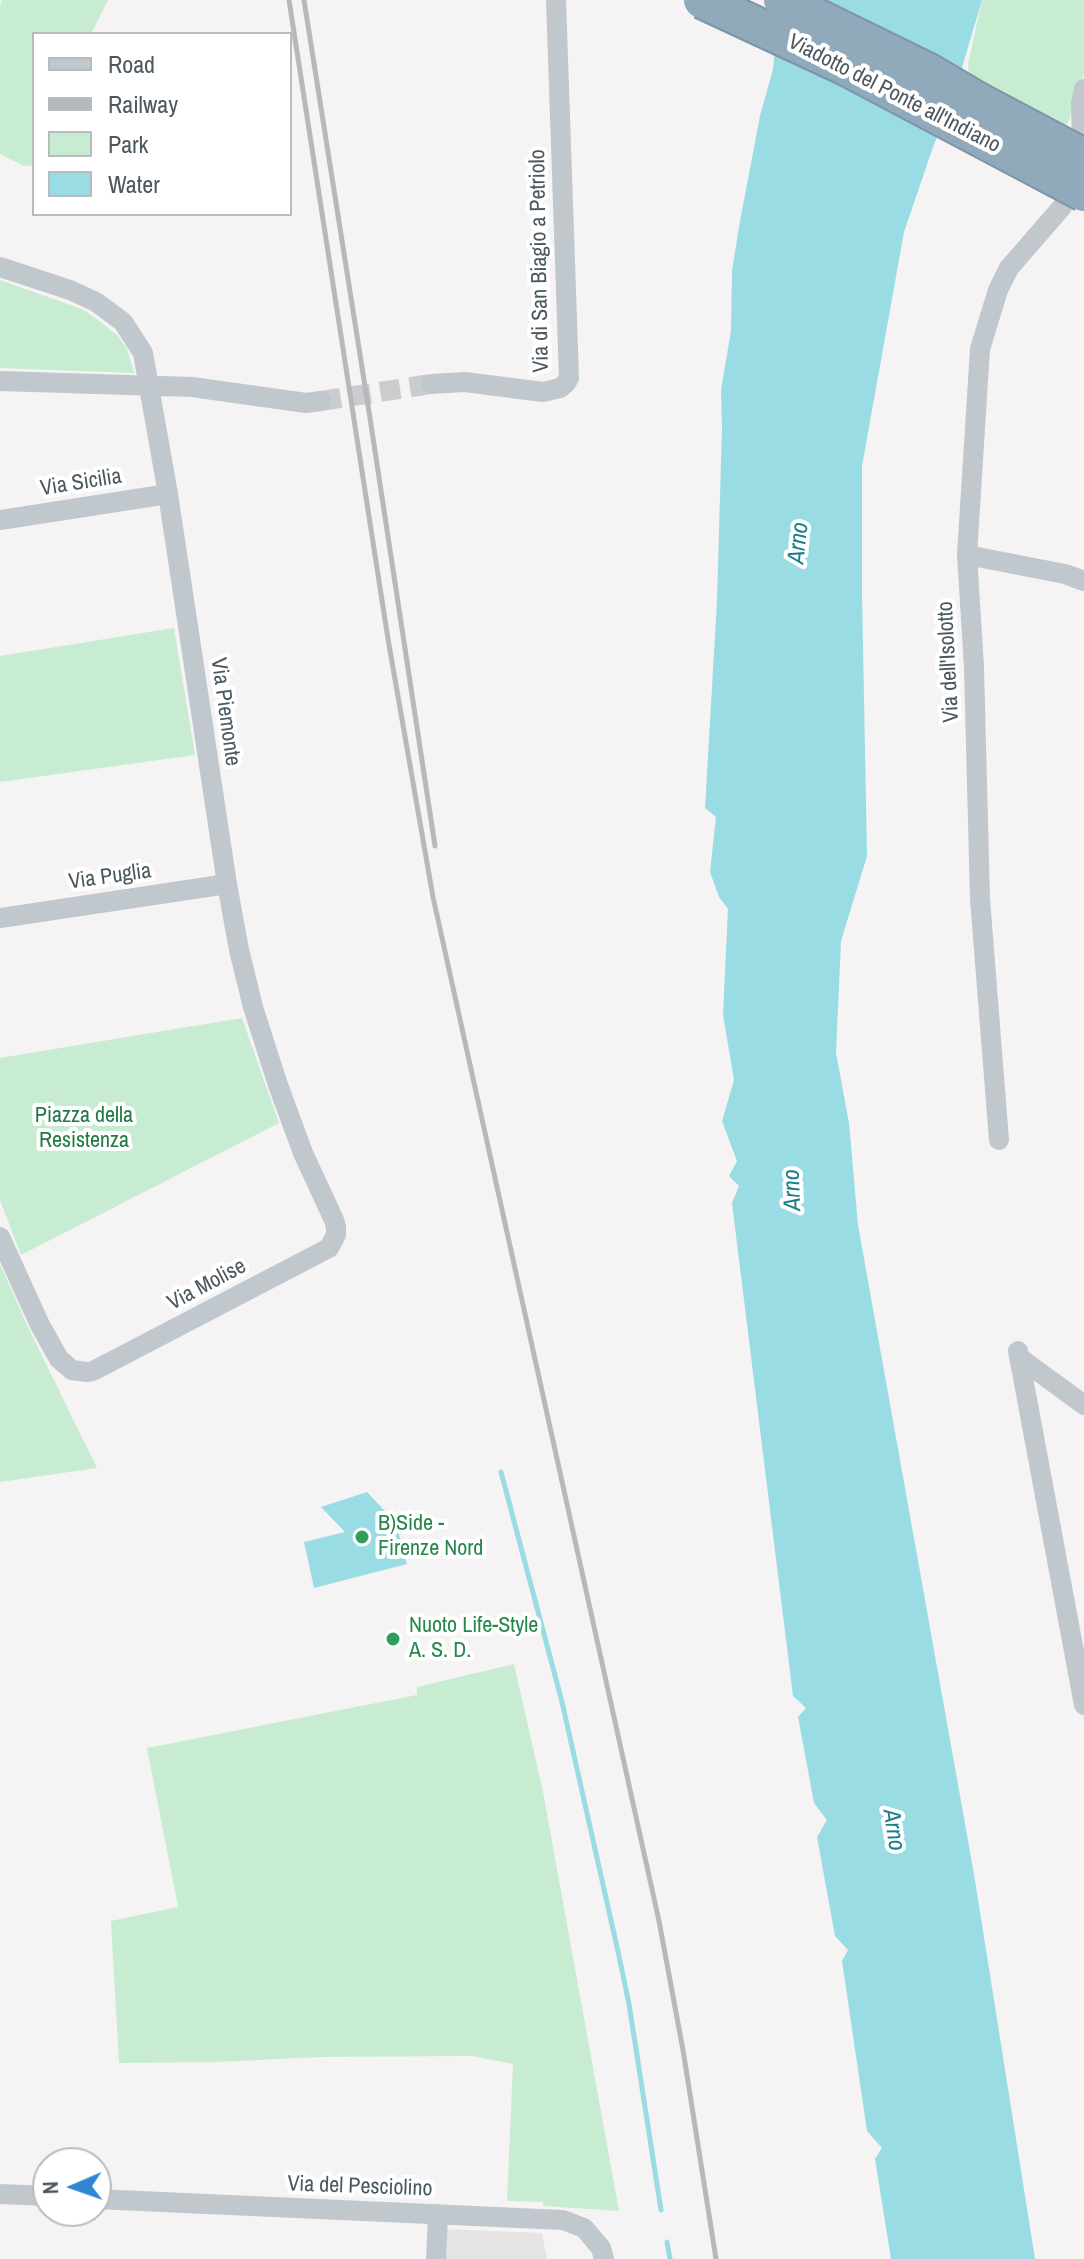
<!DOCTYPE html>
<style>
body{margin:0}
#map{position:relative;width:1084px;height:2259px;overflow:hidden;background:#f5f3f3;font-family:"Archivo Narrow",sans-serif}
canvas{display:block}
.legend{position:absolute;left:32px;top:32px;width:260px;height:184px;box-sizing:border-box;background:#fff;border:2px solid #b7bcbf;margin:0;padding:10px 14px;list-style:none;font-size:24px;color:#4c585f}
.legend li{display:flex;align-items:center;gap:16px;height:40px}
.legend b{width:40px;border:2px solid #b7bcbf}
.north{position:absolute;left:32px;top:2147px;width:80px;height:80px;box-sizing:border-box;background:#fff;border:2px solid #b7bcbf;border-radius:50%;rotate:268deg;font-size:22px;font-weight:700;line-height:32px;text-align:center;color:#4c585f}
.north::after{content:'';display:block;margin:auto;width:28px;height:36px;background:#2f86d3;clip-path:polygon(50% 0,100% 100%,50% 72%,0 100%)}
</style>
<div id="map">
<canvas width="1084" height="2259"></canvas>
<ul class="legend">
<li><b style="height:10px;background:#c0c8cd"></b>Road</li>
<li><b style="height:10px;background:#b6b9bc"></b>Railway</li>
<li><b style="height:22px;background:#c8ecd2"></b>Park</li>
<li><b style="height:22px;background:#9adce4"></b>Water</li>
</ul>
<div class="north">N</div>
</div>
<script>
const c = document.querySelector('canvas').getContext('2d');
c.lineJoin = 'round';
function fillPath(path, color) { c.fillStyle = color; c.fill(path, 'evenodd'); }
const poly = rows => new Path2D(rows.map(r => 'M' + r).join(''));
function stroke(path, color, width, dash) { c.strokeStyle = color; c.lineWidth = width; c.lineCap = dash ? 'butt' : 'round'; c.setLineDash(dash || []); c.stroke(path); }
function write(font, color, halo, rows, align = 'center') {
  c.font = font + ' "Archivo Narrow",sans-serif'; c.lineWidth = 8; c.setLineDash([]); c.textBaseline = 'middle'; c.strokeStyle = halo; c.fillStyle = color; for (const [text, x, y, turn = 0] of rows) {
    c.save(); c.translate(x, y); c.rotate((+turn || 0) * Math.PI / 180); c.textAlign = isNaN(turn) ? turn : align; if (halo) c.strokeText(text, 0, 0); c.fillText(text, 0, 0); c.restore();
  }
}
const education = poly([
 [444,2229,542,2233,547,2259,443,2259]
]);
const green = poly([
 [2,0,108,0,91,34,34,34,34,165,24,166,0,154,0,5],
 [982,0,1084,0,1084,73,1064,135,969,79,968,64],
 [0,280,82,309,101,322,118,336,127,349,134,373,0,368],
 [174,628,195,755,0,782,0,656],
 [242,1018,279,1123,21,1255,0,1200,0,1058],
 [0,1264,27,1325,97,1468,0,1482],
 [514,1664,543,1792,619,2211,543,2206,543,2202,507,2201,513,2064,472,2056,320,2057,217,2062,119,2063,111,1921,178,1907,147,1748,417,1695,417,1687]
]);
const water = poly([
 [780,0,982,0,956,88,933,147,904,232,862,466,862,594,867,856,841,941,836,1053,849,1123,858,1225,974,1874,1035,2259,891,2259,875,2159,882,2148,867,2131,842,1961,848,1950,835,1936,817,1837,827,1820,814,1803,798,1717,806,1708,793,1696,732,1203,739,1186,729,1176,737,1161,722,1121,734,1080,723,1015,728,909,719,897,710,872,716,817,705,808,717,601,722,428,721,390,731,331,732,271,740,221,760,116,773,69],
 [367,1492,396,1523,407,1564,314,1588,304,1542,345,1532,321,1507]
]);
const stream = poly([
 [501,1472,562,1702,619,1956,629,2004,661,2210],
 [667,2242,670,2259]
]);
const streetTunnel = poly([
 [321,401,431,384]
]);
const street = poly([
 [1082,151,1081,103,1084,89],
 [0,267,70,290,96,302,123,322,143,353,168,494,227,884,239,950,253,1007,278,1085,303,1153,334,1220,336,1227,336,1235,329,1248,93,1371,87,1372,72,1370,59,1359,40,1325,0,1237],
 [0,381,192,387,306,403,321,401],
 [431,384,465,382,543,392,560,388,566,383,569,378,556,0],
 [0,520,168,494],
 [967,555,1065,574,1084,581],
 [0,918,227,884],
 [999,1140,980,899,974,667,967,555,980,349,998,290,1009,268,1062,207],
 [1018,1351,1084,1705],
 [1020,1358,1084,1405],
 [0,2194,48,2196],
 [96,2199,563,2220,584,2228,601,2248,604,2259],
 [436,2259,438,2214]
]);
const rail = poly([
 [289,0,388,639,433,897,659,1921,683,2050,716,2259],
 [304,0,370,418,435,846]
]);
const highwayBridge = poly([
 [702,0,846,67,1084,193],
 [782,0,929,72,978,101,1084,157]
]);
const markers = [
 [362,1537,8,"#2e9e5b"],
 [393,1639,8,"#2e9e5b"]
];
const streetNames = [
 ["Viadotto del Ponte all'Indiano",894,94,27],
 ["Via di San Biagio a Petriolo",540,261,-91],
 ["Via Sicilia",81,483,-9],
 ["Via dell'Isolotto",949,662,-93],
 ["Via Piemonte",225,712,82],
 ["Via Puglia",110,877,-8],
 ["Via Molise",207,1285,-28],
 ["Via del Pesciolino",360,2187,2]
];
const parkNames = [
 ["Piazza della",84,1116],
 ["Resistenza",84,1141]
];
const leisureNames = [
 ["B)Side -",378,1524],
 ["Firenze Nord",378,1549],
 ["Nuoto Life-Style",409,1626],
 ["A. S. D.",409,1651]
];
const waterNames = [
 ["Arno",799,543,-84],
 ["Arno",793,1190,-92],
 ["Arno",893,1830,81]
];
fillPath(education, '#e6e4e4');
fillPath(green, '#c8ecd2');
fillPath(water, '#9adce4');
stroke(stream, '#9adce4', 5);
stroke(streetTunnel, '#cbccce', 20, [20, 10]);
stroke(street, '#c0c8cd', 20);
stroke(rail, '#b6b9bc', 5);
stroke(highwayBridge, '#7c95a7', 40, []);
stroke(highwayBridge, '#90a9bb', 36);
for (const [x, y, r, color] of markers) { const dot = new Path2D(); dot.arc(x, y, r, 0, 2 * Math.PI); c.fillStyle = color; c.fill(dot); stroke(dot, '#fff', 3); }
write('22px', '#4c585f', '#fff', streetNames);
write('22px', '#227a46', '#fff', parkNames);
write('22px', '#27864d', '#fff', leisureNames, 'left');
write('italic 24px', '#1a7f8c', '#fff', waterNames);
</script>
